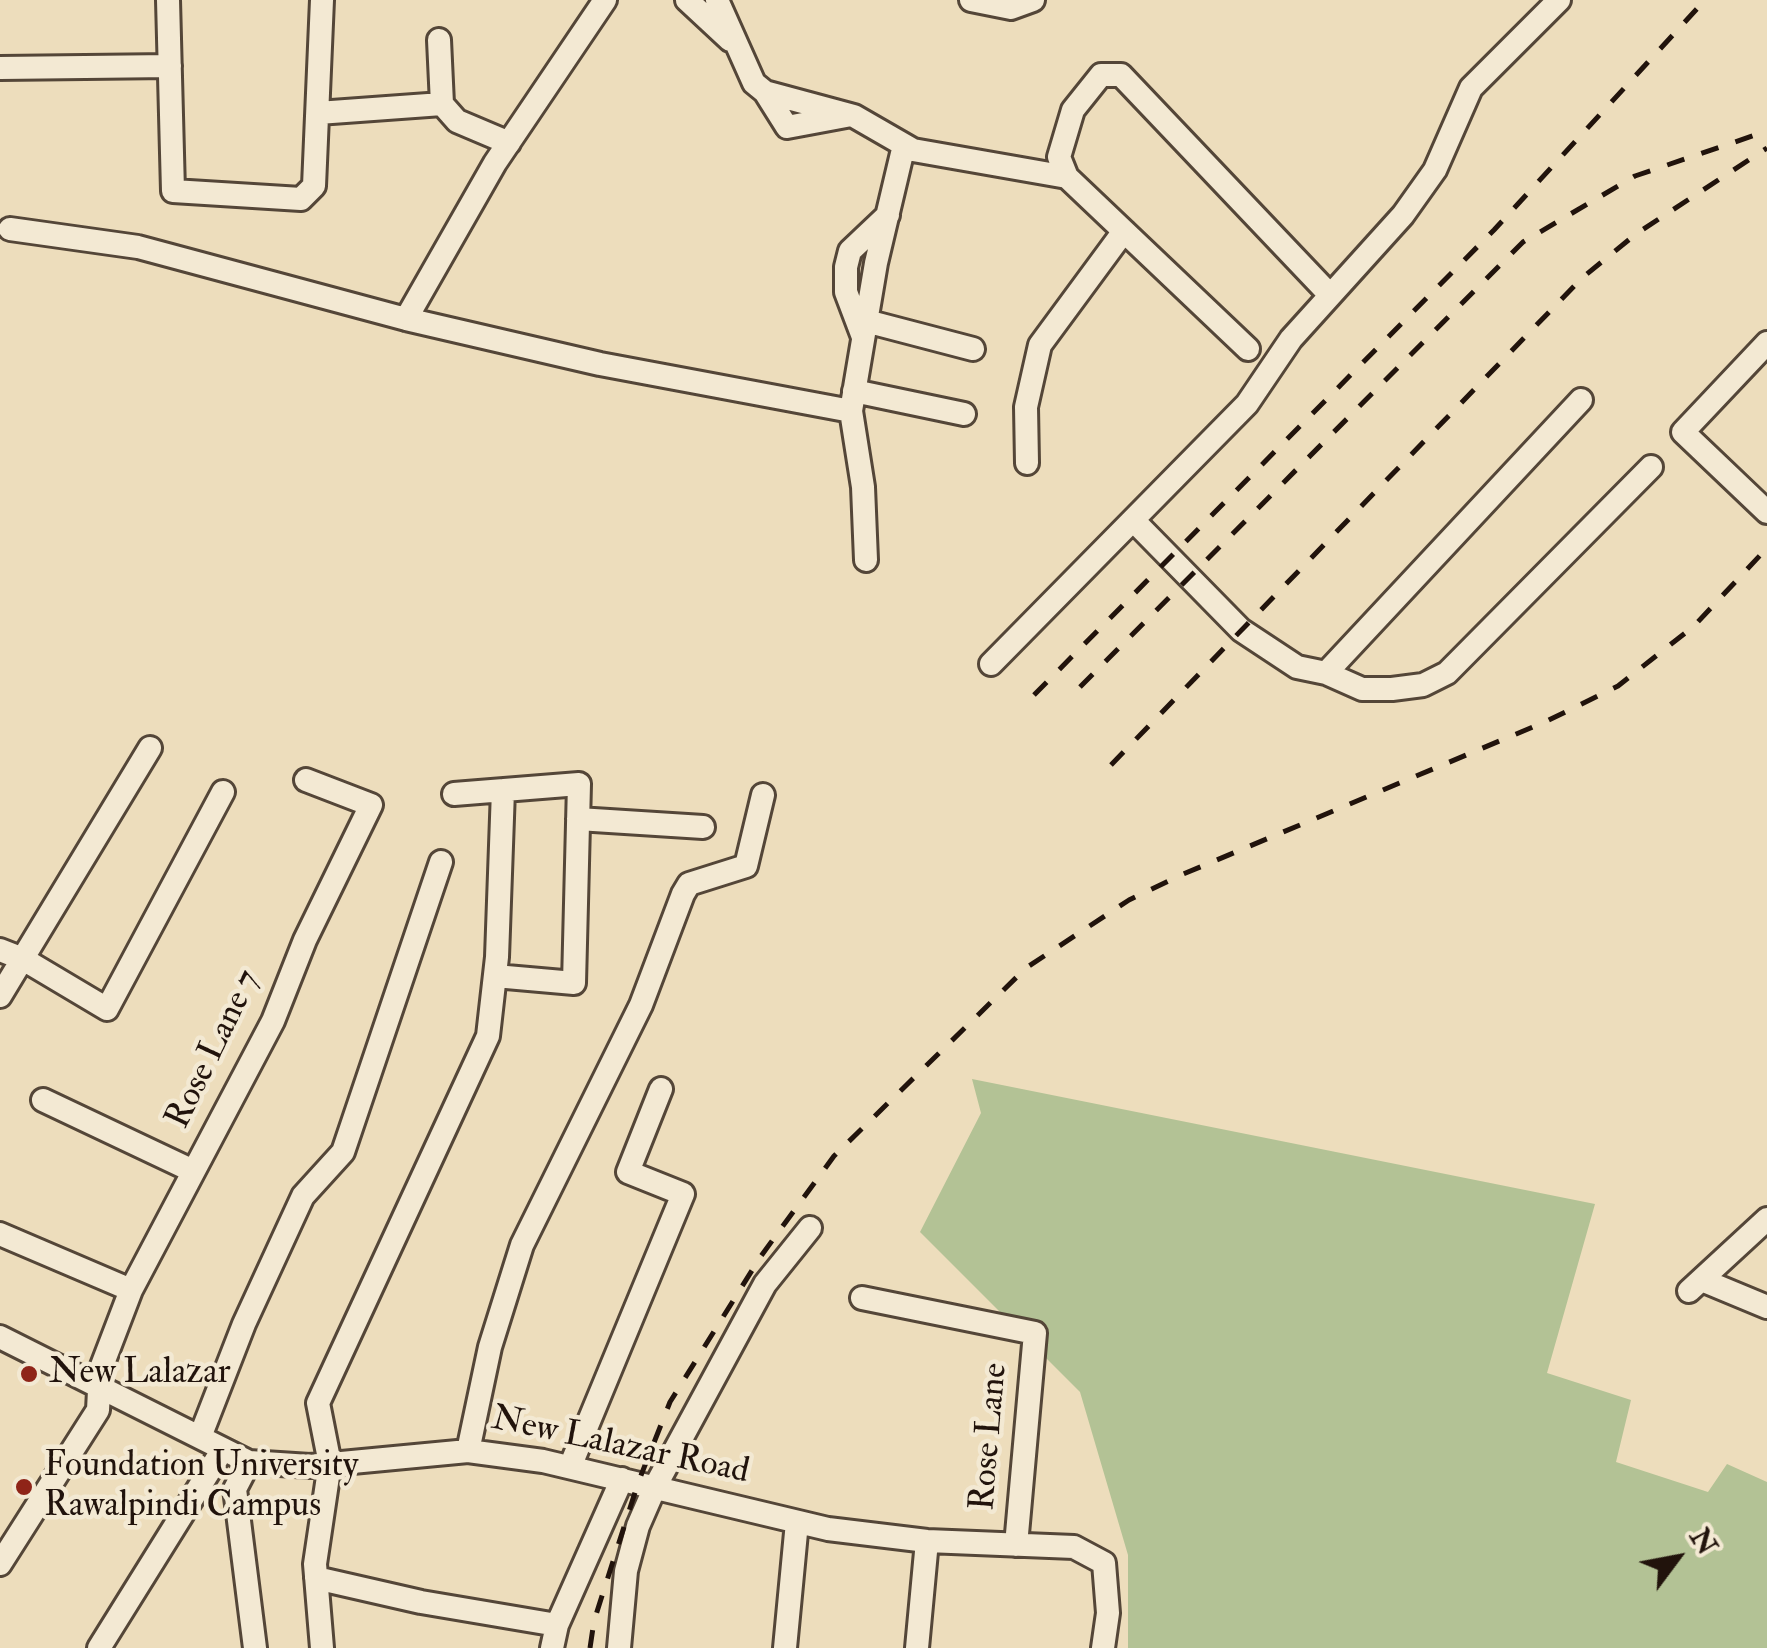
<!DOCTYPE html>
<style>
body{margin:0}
#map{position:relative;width:1767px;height:1648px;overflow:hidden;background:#edddbc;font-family:"IM FELL Double Pica",serif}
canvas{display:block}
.north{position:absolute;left:1627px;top:1508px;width:100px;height:100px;-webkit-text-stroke:8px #f3e9d3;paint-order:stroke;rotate:58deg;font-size:28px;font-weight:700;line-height:40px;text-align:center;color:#21130c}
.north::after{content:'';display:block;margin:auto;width:35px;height:45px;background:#21130c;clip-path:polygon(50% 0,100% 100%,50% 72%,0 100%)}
</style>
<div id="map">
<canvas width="1767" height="1648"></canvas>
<div class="north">N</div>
</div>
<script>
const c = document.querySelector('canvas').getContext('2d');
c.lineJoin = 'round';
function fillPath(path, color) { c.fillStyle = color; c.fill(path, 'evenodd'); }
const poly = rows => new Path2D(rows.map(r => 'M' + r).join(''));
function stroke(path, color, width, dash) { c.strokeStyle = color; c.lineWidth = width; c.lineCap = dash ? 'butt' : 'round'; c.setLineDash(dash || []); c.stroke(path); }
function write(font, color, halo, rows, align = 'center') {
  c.font = font + ' "IM FELL Double Pica",serif'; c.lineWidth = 9; c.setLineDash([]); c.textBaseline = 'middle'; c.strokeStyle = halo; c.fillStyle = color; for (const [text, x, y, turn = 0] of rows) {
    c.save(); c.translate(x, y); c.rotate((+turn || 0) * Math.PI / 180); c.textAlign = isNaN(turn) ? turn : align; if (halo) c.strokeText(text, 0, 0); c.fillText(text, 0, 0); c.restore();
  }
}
const green = poly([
 [972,1079,1595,1204,1547,1373,1631,1400,1616,1462,1708,1492,1727,1464,1767,1482,1767,1648,1128,1648,1128,1555,1080,1392,920,1232,981,1113]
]);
const minor = poly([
 [168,0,173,191,301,199,314,186,322,0],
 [687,0,730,40],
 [717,0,754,83,765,92,854,116,913,150,1067,177],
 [971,0,1011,8,1033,0],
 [439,40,442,104,457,121,509,143],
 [0,68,170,66],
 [765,92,787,127,846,116],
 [318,113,442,104],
 [10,229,138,247,406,319,600,364,851,411],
 [406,319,495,163,605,0],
 [866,321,973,349],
 [863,337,846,292,846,267,850,251,888,215],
 [1767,343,1683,432,1767,512],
 [1248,349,1067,177,1059,157,1073,110,1101,75,1121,75,1330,295],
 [854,391,964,414],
 [1027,463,1026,407,1040,345,1124,231],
 [1135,522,1241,630,1297,667,1326,673,1581,400],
 [866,560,863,487,851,411,876,263,904,145],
 [991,664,1247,404,1291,339,1403,215,1435,170,1471,88,1559,0],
 [1326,673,1362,689,1392,689,1423,685,1447,673,1651,467],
 [454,794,579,784,574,983,495,976],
 [578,819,703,827],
 [0,950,23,959,107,1009,223,792],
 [0,996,150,748],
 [43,1100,193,1171],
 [0,1234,131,1290],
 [1702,1280,1767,1307],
 [1689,1291,1767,1219],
 [862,1298,1035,1333,1016,1545],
 [0,1337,249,1462,310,1466,468,1451,543,1461,828,1529,927,1541,1074,1547,1104,1563,1108,1613,1103,1648],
 [200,1437,244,1324,303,1196,343,1152,441,862],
 [468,1451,490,1347,522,1245,641,1005,683,894,689,884,746,866,763,795],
 [249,1462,235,1489,255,1648],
 [330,1464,318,1403,488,1036,497,957,503,790],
 [570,1467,683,1194,628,1172,661,1089],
 [0,1564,98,1410,100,1371,131,1290,273,1021,305,940,371,805,306,780],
 [316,1578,421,1602,557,1625],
 [99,1648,223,1449],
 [322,1648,315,1564,330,1463],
 [552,1648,557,1625,622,1479],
 [619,1648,626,1571,638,1526,655,1487,765,1284,810,1228],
 [785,1648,797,1522],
 [917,1648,927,1541]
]);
const rail = poly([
 [1080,687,1523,242,1635,176,1767,131],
 [1034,695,1494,230,1705,0],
 [1111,765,1582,278,1636,234,1767,148],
 [590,1648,594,1621,638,1483,670,1402,761,1256,834,1156,1026,968,1129,900,1181,875,1547,721,1618,686,1694,626,1767,548]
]);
const markers = [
 [29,1374,10,"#8f2418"],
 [24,1487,10,"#8f2418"]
];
const streetNames = [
 ["Rose Lane 7",215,1050,-64],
 ["Rose Lane",991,1437,-85],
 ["New Lalazar Road",620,1447,12]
];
const poiNames = [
 ["New Lalazar",49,1374],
 ["Foundation University",44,1467],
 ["Rawalpindi Campus",44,1507]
];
fillPath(green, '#b3c295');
stroke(minor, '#544638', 28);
stroke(minor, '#f3e9d3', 22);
stroke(rail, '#21130c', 5, [18, 18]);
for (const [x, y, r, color] of markers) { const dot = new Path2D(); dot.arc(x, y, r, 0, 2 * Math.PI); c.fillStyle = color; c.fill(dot); stroke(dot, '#f3e9d3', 4); }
write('35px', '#21130c', '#f3e9d3', streetNames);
write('35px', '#21130c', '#f3e9d3', poiNames, 'left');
</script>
